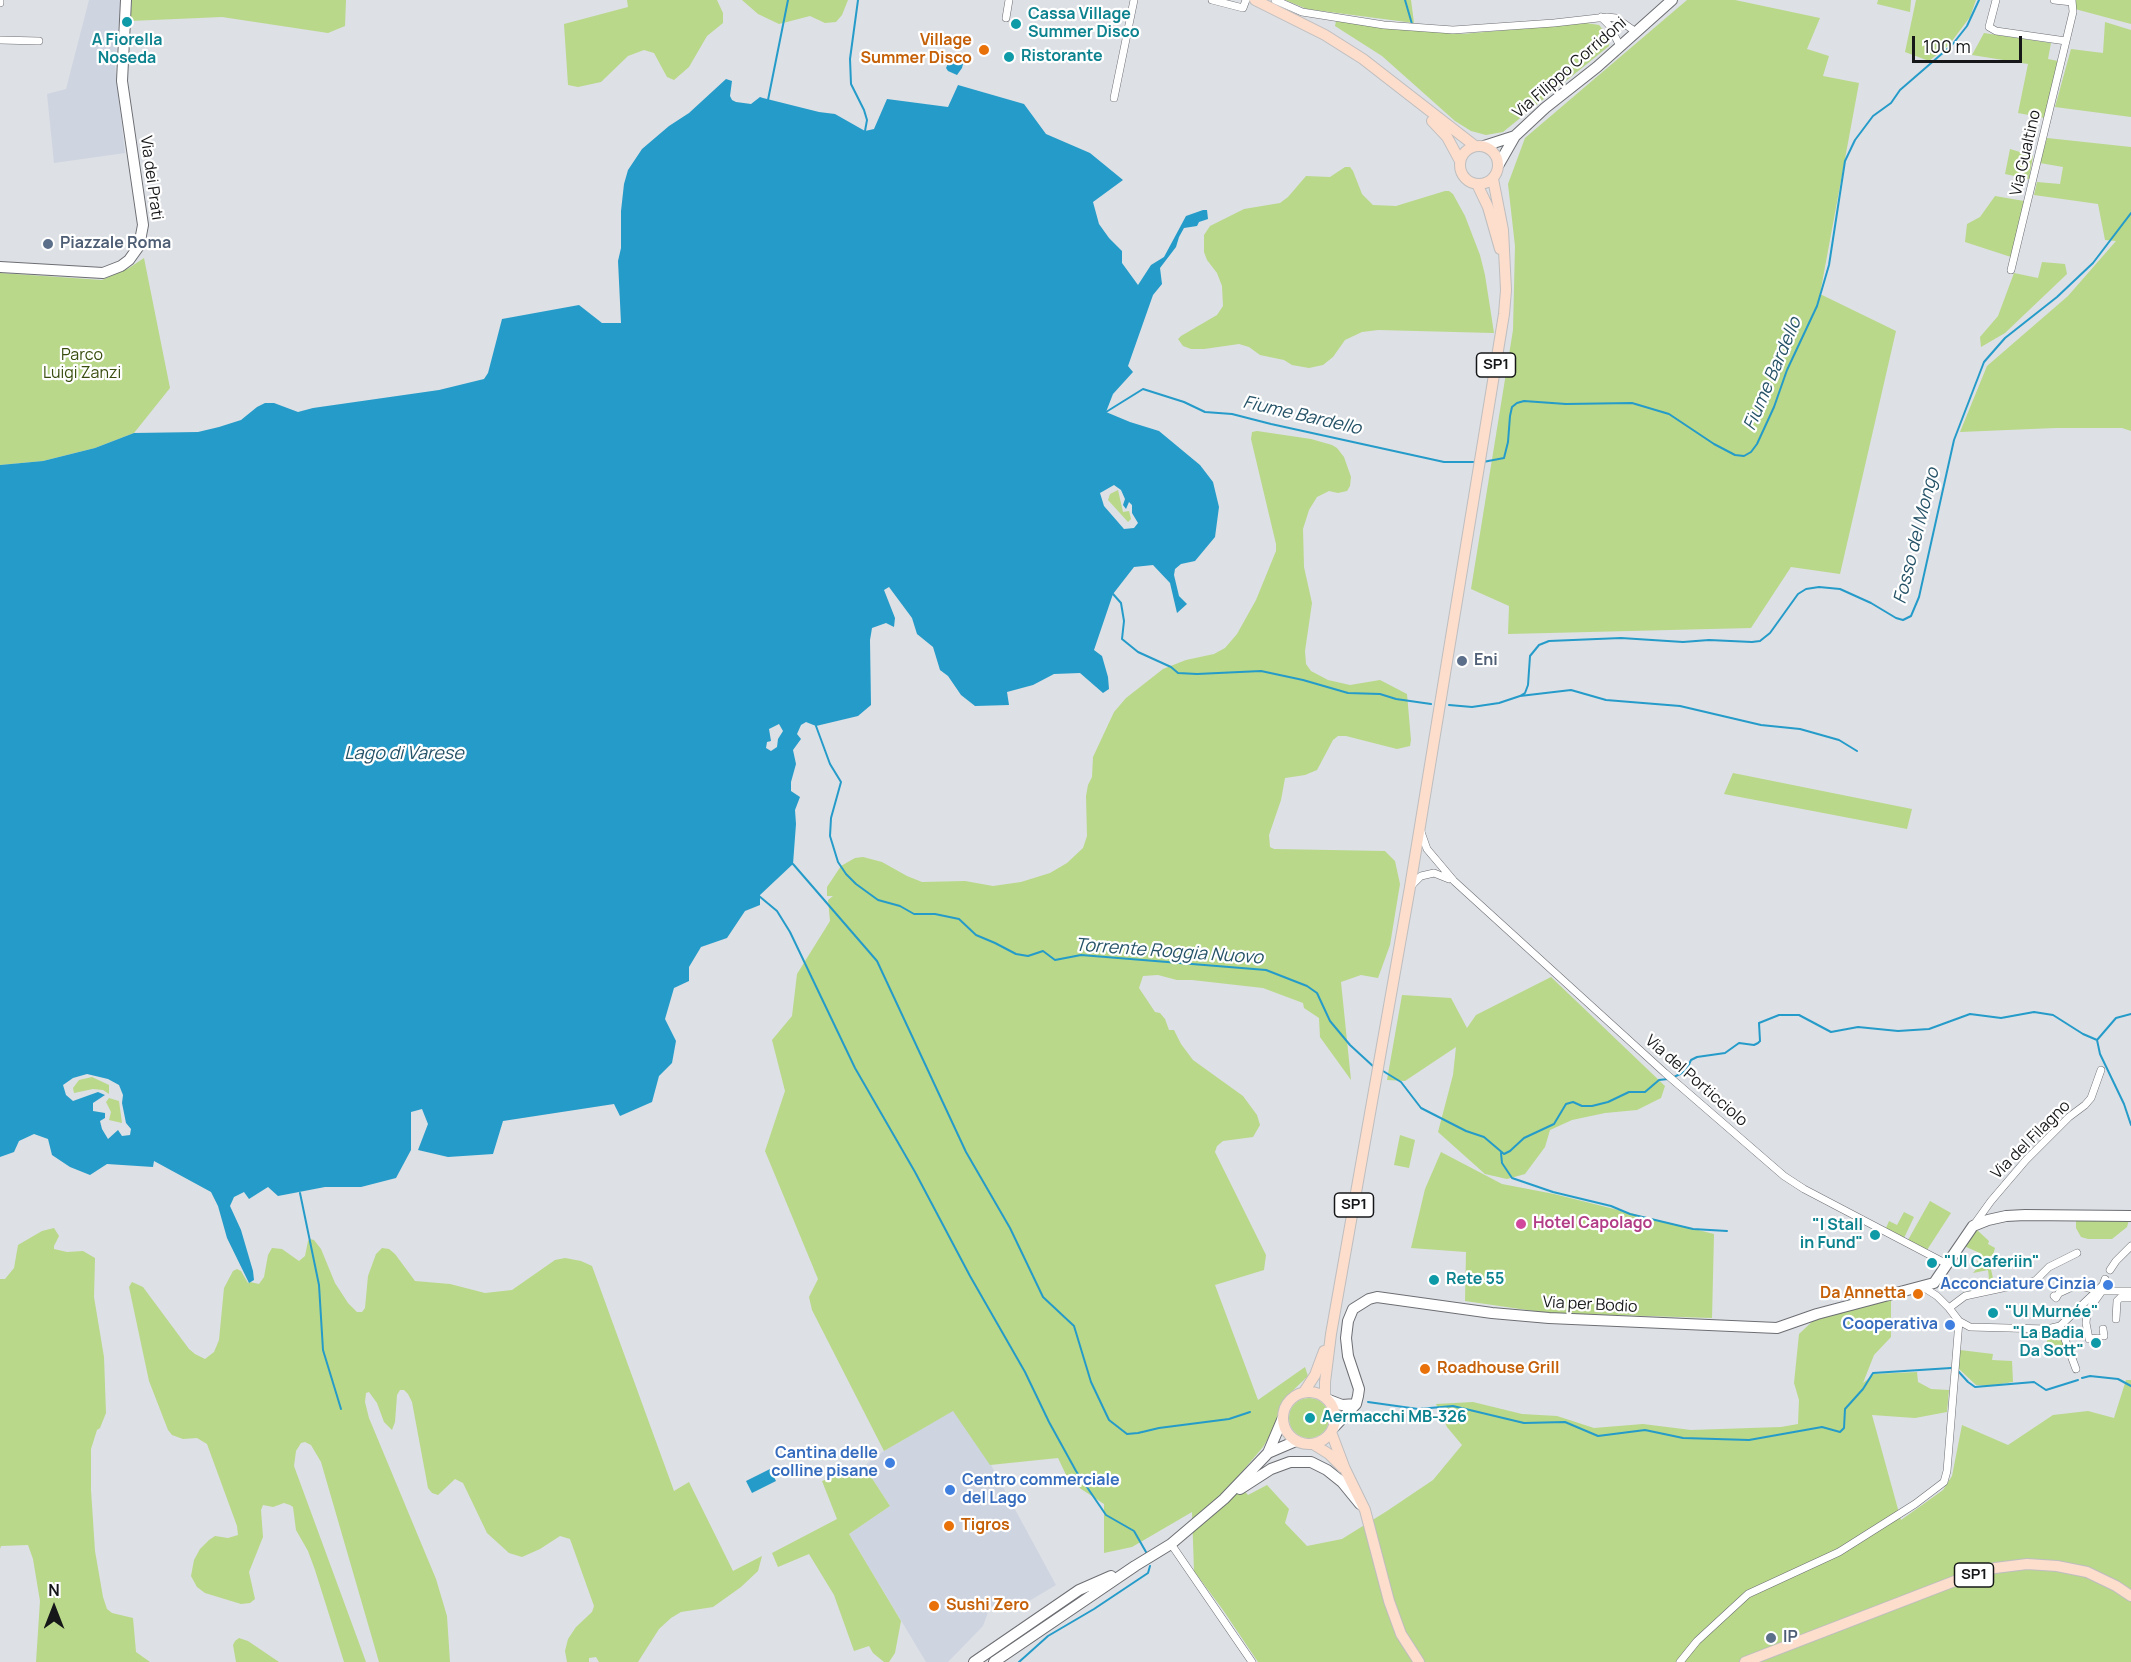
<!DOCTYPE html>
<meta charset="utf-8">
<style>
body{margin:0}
#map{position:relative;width:2131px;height:1662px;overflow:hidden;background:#dde0e5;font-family:Manrope,sans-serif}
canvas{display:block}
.north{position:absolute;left:24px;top:1578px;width:60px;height:60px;-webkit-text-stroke:4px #fff;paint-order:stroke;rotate:0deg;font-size:16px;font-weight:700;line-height:24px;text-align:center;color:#161719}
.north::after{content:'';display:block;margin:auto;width:21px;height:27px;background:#161719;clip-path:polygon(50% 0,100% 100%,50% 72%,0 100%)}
.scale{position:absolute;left:1912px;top:36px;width:110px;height:27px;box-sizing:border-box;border:3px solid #161719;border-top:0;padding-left:8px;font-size:18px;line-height:21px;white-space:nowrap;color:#161719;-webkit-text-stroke:4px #fff;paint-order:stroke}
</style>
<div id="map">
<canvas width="2131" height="1662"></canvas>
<div class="north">N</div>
<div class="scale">100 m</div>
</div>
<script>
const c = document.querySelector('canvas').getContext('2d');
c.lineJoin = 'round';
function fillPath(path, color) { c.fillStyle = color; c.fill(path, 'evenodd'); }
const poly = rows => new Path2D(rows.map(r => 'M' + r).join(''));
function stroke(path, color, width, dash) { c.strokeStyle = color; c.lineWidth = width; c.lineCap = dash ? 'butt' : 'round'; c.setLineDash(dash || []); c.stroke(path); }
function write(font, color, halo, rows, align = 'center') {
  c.font = font + ' Manrope,sans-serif'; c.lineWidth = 4.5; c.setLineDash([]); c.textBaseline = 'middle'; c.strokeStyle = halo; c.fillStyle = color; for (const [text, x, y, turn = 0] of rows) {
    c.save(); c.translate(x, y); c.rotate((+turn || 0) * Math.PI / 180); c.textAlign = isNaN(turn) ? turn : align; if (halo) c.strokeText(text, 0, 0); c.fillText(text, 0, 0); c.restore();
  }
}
const built = poly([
 [89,0,121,0,115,66,125,153,54,163,47,94,66,89],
 [953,1410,991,1465,1056,1585,1019,1607,1006,1602,990,1607,983,1626,948,1662,926,1662,849,1534,890,1506,864,1466,884,1451]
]);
const green = poly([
 [132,0,346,0,345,26,328,33,222,17,130,21],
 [627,0,717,0,723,13,723,23,707,36,689,67,674,80,667,77,654,53,644,50,628,56,601,82,578,87,568,85,564,24,628,7],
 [742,0,848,0,842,15,836,22,825,23,810,16,779,24,758,14],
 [1285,0,1411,0,1414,23,1307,9],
 [1687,0,1735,0,1820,18,1807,49,1829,56,1823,76,1859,83,1820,294,1896,331,1840,574,1791,567,1751,628,1508,634,1509,606,1471,589,1513,330,1515,246,1508,184,1525,138],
 [1878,0,1911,0,1910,12,1877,4],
 [1916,0,1976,0,1970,17,1949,45,1929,61,1905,52],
 [2075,0,2131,0,2131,24,2075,9],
 [1336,21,1462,34,1586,23,1599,25,1610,37,1609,46,1503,132,1486,135,1471,131,1455,121,1382,56,1335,26],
 [2105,22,2131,30,2131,117,2055,107,2071,49,2103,53],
 [1984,33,2051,43,2048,59,2058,61,2045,118,2018,113,2028,64,1972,55],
 [2047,138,2131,147,2131,431,2122,428,2055,428,1960,432,1987,366,2068,296,2116,241,2105,240,2098,204,2034,195,2037,182,2060,184,2063,167,2040,163],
 [2010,149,2033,156,2029,179,2005,174],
 [1345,167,1350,167,1353,171,1362,194,1373,205,1396,206,1445,191,1449,191,1453,194,1465,216,1480,255,1485,275,1494,333,1378,330,1362,332,1345,340,1333,357,1323,365,1309,368,1292,365,1284,360,1260,355,1249,347,1239,344,1204,349,1191,349,1183,346,1178,339,1181,336,1217,315,1223,306,1222,286,1217,273,1207,260,1204,252,1204,235,1210,226,1244,209,1280,203,1288,197,1306,176,1330,177],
 [1995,196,2024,201,2011,257,1965,242,1967,224,1980,217],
 [144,258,170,388,134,433,95,448,43,461,0,465,0,273,102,280,129,268],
 [2042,262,2065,264,2067,274,2005,333,1981,347,1980,337,1998,316,2014,273,2038,278],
 [1257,431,1311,439,1332,445,1337,448,1344,457,1351,477,1350,486,1347,491,1338,493,1329,491,1317,497,1309,510,1303,529,1304,567,1312,603,1305,651,1306,664,1311,671,1328,680,1350,685,1380,680,1407,694,1411,740,1410,746,1397,749,1346,736,1338,736,1333,740,1317,770,1305,775,1285,778,1281,800,1269,835,1270,847,1274,849,1385,851,1395,861,1400,884,1390,945,1378,978,1361,975,1341,982,1351,1080,1320,1037,1319,1018,1304,1008,1303,1003,1263,988,1192,980,1177,980,1158,975,1143,976,1139,988,1155,1012,1160,1013,1165,1019,1169,1030,1174,1030,1181,1044,1193,1060,1243,1096,1257,1115,1260,1125,1253,1137,1223,1141,1217,1146,1215,1152,1266,1255,1264,1270,1215,1285,1258,1400,1305,1367,1308,1376,1285,1398,1280,1408,1277,1424,1263,1447,1235,1480,1248,1495,1267,1485,1289,1509,1285,1523,1307,1546,1342,1539,1387,1511,1433,1480,1462,1445,1447,1427,1436,1404,1473,1402,1522,1414,1557,1416,1594,1428,1643,1424,1691,1430,1781,1427,1798,1424,1799,1400,1794,1383,1799,1334,1816,1318,1891,1298,1891,1337,1874,1355,1863,1383,1874,1374,1917,1372,1918,1382,1931,1389,1949,1390,1947,1412,1915,1418,1872,1415,1901,1520,1943,1490,1952,1476,1962,1425,2008,1445,2053,1415,2088,1411,2114,1418,2126,1380,2131,1380,2131,1662,1258,1662,1223,1610,1194,1571,1192,1512,1132,1547,1104,1553,1104,1504,1069,1481,1058,1458,990,1465,953,1411,884,1451,812,1310,809,1297,818,1279,765,1151,785,1091,772,1040,792,1016,797,974,830,921,828,900,833,896,827,896,827,887,841,866,855,858,863,857,882,862,907,876,922,882,965,881,993,886,1021,882,1050,873,1067,863,1083,848,1087,836,1086,796,1088,785,1092,777,1093,757,1114,712,1126,698,1163,669,1186,660,1214,654,1225,648,1237,634,1256,600,1276,551,1276,544,1251,439,1252,432],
 [1118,490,1123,512,1129,511,1131,519,1128,522,1108,500,1110,494],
 [1733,773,1912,809,1907,829,1724,794],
 [1551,977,1665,1086,1661,1098,1637,1110,1605,1113,1572,1120,1550,1130,1545,1147,1525,1174,1507,1179,1485,1174,1438,1132,1453,1075,1456,1047,1405,1081,1387,1080,1402,995,1451,998,1467,1028,1476,1015],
 [92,1077,109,1085,109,1094,103,1090,93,1089,74,1093,73,1088,79,1080],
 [109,1098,119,1101,122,1123,109,1120,111,1112,106,1102],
 [1400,1135,1415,1140,1409,1168,1394,1165],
 [1441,1152,1502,1184,1554,1194,1714,1234,1712,1318,1548,1313,1465,1301,1466,1252,1411,1248,1425,1189],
 [1930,1201,1951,1213,1927,1250,1908,1240],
 [1904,1212,1914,1217,1904,1238,1886,1228,1889,1221,1897,1225],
 [2076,1220,2129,1220,2127,1227,2112,1239,2088,1239,2081,1237,2076,1228],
 [54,1228,59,1236,54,1246,54,1249,67,1252,83,1251,95,1258,94,1297,104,1357,106,1413,100,1428,97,1430,91,1449,91,1490,95,1551,103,1597,107,1609,112,1613,133,1618,136,1652,150,1662,36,1662,40,1601,33,1559,28,1545,1,1546,0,1549,0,1279,5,1279,14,1268,18,1245,42,1231],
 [1977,1230,1989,1241,1988,1244,1995,1248,1990,1265,1995,1287,1990,1288,1988,1270,1973,1273,1980,1265,1977,1262,1982,1254,1964,1246],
 [310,1239,314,1240,321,1249,335,1283,348,1303,357,1312,362,1312,365,1308,368,1276,376,1254,382,1248,389,1249,395,1254,415,1281,450,1284,485,1293,512,1290,555,1260,565,1258,581,1261,592,1266,674,1491,689,1482,733,1571,762,1556,758,1571,741,1587,713,1607,681,1612,671,1618,659,1629,638,1662,599,1662,596,1657,589,1658,589,1662,567,1662,565,1651,568,1639,576,1627,592,1612,594,1606,570,1539,560,1536,540,1549,522,1557,509,1553,487,1533,463,1483,455,1479,438,1495,432,1493,428,1488,412,1402,408,1394,404,1390,400,1390,397,1395,395,1422,392,1430,384,1422,377,1403,369,1392,366,1393,365,1402,369,1418,436,1579,447,1616,450,1662,379,1662,321,1462,311,1445,305,1442,301,1443,296,1451,294,1466,366,1662,344,1662,315,1570,308,1551,296,1530,293,1507,290,1505,284,1503,273,1507,263,1505,261,1510,263,1537,249,1572,255,1599,250,1603,241,1604,205,1593,197,1587,191,1576,194,1560,200,1549,209,1540,215,1536,228,1538,238,1535,237,1526,207,1444,197,1438,183,1439,172,1435,168,1430,149,1381,129,1287,132,1282,143,1287,189,1349,195,1354,205,1359,214,1352,219,1340,224,1288,233,1271,237,1269,241,1271,248,1283,250,1282,259,1284,264,1277,268,1255,272,1248,282,1249,299,1261,305,1256,308,1241],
 [2059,1330,2067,1345,2048,1350,2046,1332],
 [1960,1350,1993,1354,1992,1360,2012,1361,2013,1382,1988,1386,1976,1385,1958,1368],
 '1289 1418a20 20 0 1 1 40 0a20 20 0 1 1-40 0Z',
 [864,1466,890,1506,849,1534,901,1621,895,1653,889,1662,884,1662,873,1653,869,1646,854,1651,834,1595,809,1554,778,1567,772,1553,837,1519,822,1481],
 [239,1638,248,1641,279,1662,236,1662,233,1645,235,1641]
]);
const water = poly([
 [955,54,962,57,964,60,962,68,957,75,948,71,946,68,952,55],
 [726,79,732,81,730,96,732,100,736,102,751,104,760,97,763,98,819,112,835,114,865,131,874,129,887,99,948,107,958,85,1024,104,1046,134,1090,153,1123,180,1093,202,1099,224,1109,238,1122,251,1122,263,1138,285,1151,265,1164,257,1186,216,1203,210,1207,210,1208,219,1199,222,1197,226,1184,228,1179,237,1176,247,1160,268,1162,284,1153,295,1128,366,1133,372,1113,394,1106,412,1130,422,1159,431,1200,465,1213,482,1219,507,1215,537,1195,561,1181,564,1175,569,1174,575,1179,596,1187,604,1177,613,1170,583,1153,565,1134,567,1113,594,1094,650,1102,656,1108,677,1109,689,1103,693,1080,673,1054,674,1033,685,1007,692,1009,705,975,706,961,695,948,676,940,670,933,647,917,634,912,618,889,587,884,590,895,618,894,627,886,623,872,628,870,640,871,705,858,716,816,726,806,722,801,725,797,734,801,739,793,750,796,764,791,782,791,791,800,797,795,810,796,824,793,864,760,895,760,905,745,911,727,938,701,947,689,967,689,981,674,988,665,1019,676,1041,672,1063,659,1076,652,1102,620,1116,614,1104,503,1121,493,1154,448,1157,418,1150,428,1124,422,1109,411,1112,411,1150,396,1178,361,1187,325,1187,278,1196,268,1187,249,1199,244,1192,234,1197,230,1206,241,1230,253,1271,254,1280,249,1283,227,1238,218,1206,211,1192,154,1161,153,1167,107,1164,90,1175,70,1167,52,1155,48,1139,34,1134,19,1141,14,1152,0,1157,0,465,43,461,95,448,134,433,198,432,219,427,241,420,257,407,265,403,274,403,298,412,313,408,439,390,484,379,488,373,502,319,579,305,602,323,621,323,618,261,621,248,621,211,624,184,628,170,642,149,669,126,689,113],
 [1114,485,1121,490,1125,499,1123,505,1126,509,1129,502,1132,505,1132,513,1138,523,1134,528,1124,529,1104,506,1100,493],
 [779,724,783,731,778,739,777,747,771,751,766,748,767,742,771,741,769,729],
 [87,1074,108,1079,119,1085,123,1095,122,1103,126,1123,131,1129,130,1135,122,1136,118,1130,108,1139,102,1129,100,1121,105,1118,105,1113,93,1111,93,1103,105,1095,98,1092,73,1101,66,1095,63,1085,73,1078],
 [770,1469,776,1481,752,1493,746,1481]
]);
const stream = poly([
 [858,0,850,59,851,84,864,110,867,120,865,131],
 [1405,0,1412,24],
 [768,100,788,0],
 [1106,412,1143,389,1184,402,1205,412,1232,414,1271,424,1444,462,1477,462],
 [1483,462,1504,458,1508,442,1510,416,1512,407,1517,403,1524,401,1566,404,1632,403,1669,414,1714,444,1735,455,1744,456,1751,452,1757,444,1774,407,1787,370,1817,306,1829,265,1845,161,1855,140,1873,116,1891,103,1900,90,1952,45,1967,26,1979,0],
 [1113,594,1121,603,1124,621,1122,639,1138,652,1171,667,1178,673,1197,674,1261,671,1303,680,1348,693,1380,694,1396,699,1431,704],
 [1520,696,1525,693,1528,685,1530,656,1539,645,1549,641,1621,638,1683,642,1709,640,1752,642,1760,641,1770,633,1798,594,1806,589,1819,587,1840,589,1871,603,1896,618,1903,620,1911,616,1919,597,1954,440,1984,362,2005,338,2057,297,2093,263,2131,213],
 [1449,705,1472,707,1499,703,1520,696,1571,690,1606,700,1680,706,1761,725,1800,729,1839,740,1857,751],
 [816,726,830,764,841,782,831,818,830,836,838,862,846,874,856,884,878,900,900,906,914,914,935,914,959,919,976,935,995,943,1016,954,1028,956,1043,951,1055,960,1081,955,1266,970,1307,986,1317,993,1330,1021,1350,1045,1375,1068],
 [793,864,877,961,966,1152,1010,1228,1043,1297,1074,1326,1091,1382,1109,1420,1127,1434,1138,1433,1159,1428,1229,1419,1250,1412],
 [759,896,777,911,790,932,855,1068,915,1172,970,1276,1025,1372,1049,1422,1076,1471,1106,1515,1134,1531,1146,1552],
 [2097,1040,2100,1054,2124,1104,2131,1125],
 [1383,1071,1401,1082,1421,1108,1466,1131,1484,1137,1504,1154,1510,1151,1524,1138,1554,1124,1566,1104,1573,1102,1582,1106,1592,1106,1608,1102,1629,1092,1645,1092,1659,1080,1668,1079],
 [1674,1077,1686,1071,1691,1060,1697,1057,1725,1053,1739,1043,1754,1045,1758,1043,1760,1041,1759,1023,1779,1015,1799,1015,1831,1032,1858,1027,1898,1031,1929,1029,1970,1014,2001,1018,2034,1012,2053,1015,2083,1034,2097,1040,2116,1018,2131,1014],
 [1501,1153,1502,1163,1512,1178,1553,1192,1611,1206,1630,1214,1693,1229,1727,1231],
 [300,1193,319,1285,323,1350,341,1409],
 [1958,1371,1968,1382,1975,1387,2034,1382,2046,1390,2078,1380],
 [2082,1378,2090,1376,2118,1379,2131,1386],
 [1368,1402,1418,1409,1453,1406,1524,1423,1565,1422,1598,1436,1645,1430,1683,1438,1749,1440,1822,1427,1840,1432,1844,1428,1845,1409,1863,1389,1873,1373,1951,1368],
 [1019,1662,1048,1636,1094,1609,1148,1573,1150,1566]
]);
const street = poly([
 [1212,0,1243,8,1246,0],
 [1275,0,1302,12,1384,25,1453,30,1554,23,1607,17,1616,18,1636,32],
 [1996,0,1989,27,1996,31,2066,41],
 [2054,0,2072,2],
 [0,1,0,3],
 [1601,17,1609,25,1620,46],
 [1006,18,1009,0],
 [0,40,39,41],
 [1114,98,1134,0],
 [2011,270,2073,12,2072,0],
 [1421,832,1427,849,1454,881,1665,1073,1784,1176,1804,1189,1947,1264],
 [1410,887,1421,876,1434,873,1449,879],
 [1973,1226,1991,1201,2026,1160,2069,1117,2085,1105,2091,1098,2101,1070],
 [2110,1270,2116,1261,2131,1246],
 [1923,1287,1937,1296,1949,1308,1959,1321,1970,1327,2047,1329,2060,1326],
 [2054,1296,2056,1298,2059,1293,2072,1287,2084,1287,2102,1291,2131,1291],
 [1949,1308,1965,1296,2035,1281,2049,1267,2077,1253],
 [2116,1319,2117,1301,2120,1298,2131,1298],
 [2060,1326,2103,1285,2105,1279],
 [2060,1326,2076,1369],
 [2103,1329,2104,1336],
 [2098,1338,2089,1339,2086,1323,2087,1312,2102,1291],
 [1171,1544,1252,1662],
 [1680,1662,1697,1641,1748,1594,1839,1552,1915,1504,1944,1482,1947,1471,1959,1321]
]);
const secondary = poly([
 [1484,146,1515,136],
 [1499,164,1515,136,1545,108,1597,67,1672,0],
 [0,267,103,273,121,266,129,260,139,246,143,225,122,81,126,0],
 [1329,1400,1342,1405,1356,1404],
 [1334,1427,1356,1404,1358,1396,1359,1389,1348,1356,1346,1338,1348,1321,1353,1309,1369,1299,1377,1297,1492,1313,1549,1318,1777,1328,1817,1314,1934,1283,1973,1226,1988,1220,2006,1216,2025,1215,2131,1216],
 [1268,1453,1296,1441],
 [1240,1489,1271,1469,1290,1462,1311,1462,1327,1470,1342,1482,1360,1504],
 [974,1662,1079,1590,1111,1576],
 [994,1662,1135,1566,1171,1544,1224,1499,1268,1453,1282,1420]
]);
const primary = poly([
 [1255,0,1325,35,1363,59,1475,146],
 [1432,121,1447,137,1460,161],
 '1460 165a19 19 0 1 1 38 0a19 19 0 1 1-38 0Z',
 [1477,184,1488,207,1500,249],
 '1283 1418a26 26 0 1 1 52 0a26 26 0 1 1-52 0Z',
 [1304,1392,1315,1375,1324,1351],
 [1325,1397,1325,1382,1331,1334,1410,887,1504,314,1506,290,1503,230,1493,179],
 [1331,1432,1345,1469,1365,1510,1389,1601,1401,1634,1419,1662],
 [1313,1444,1329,1454,1343,1468],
 [1745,1662,1960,1579,1995,1568,2027,1564,2057,1566,2087,1572,2116,1586,2131,1596]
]);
const markers = [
 [127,22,6,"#0f9aa8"],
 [1016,24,6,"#0f9aa8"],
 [984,50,6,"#e8710a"],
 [1009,57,6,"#0f9aa8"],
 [48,244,6,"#5c6f8a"],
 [1462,661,6,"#5c6f8a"],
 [1521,1224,6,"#d1479c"],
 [1875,1235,6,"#0f9aa8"],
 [1932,1263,6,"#0f9aa8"],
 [1434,1280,6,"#0f9aa8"],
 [2108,1285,6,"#3f7fe0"],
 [1918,1294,6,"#e8710a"],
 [1993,1313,6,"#0f9aa8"],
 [1950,1325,6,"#3f7fe0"],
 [2096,1343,6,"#0f9aa8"],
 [1425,1369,6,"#e8710a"],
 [1310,1418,6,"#0f9aa8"],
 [890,1463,6,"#3f7fe0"],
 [950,1490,6,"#3f7fe0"],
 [949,1526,6,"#e8710a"],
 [934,1606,6,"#e8710a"],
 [1771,1638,6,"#5c6f8a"]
];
const shields = [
 [1496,365,39],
 [1354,1205,39],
 [1974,1575,39]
];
const shieldNames = [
 ["SP1",1496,365],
 ["SP1",1354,1205],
 ["SP1",1974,1575]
];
const cultureNames = [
 ["Cassa Village",1028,15],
 ["Summer Disco",1028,33],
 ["A Fiorella",127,41,"center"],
 ["Noseda",127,59,"center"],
 ["Ristorante",1021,57],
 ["\"I Stall",1863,1226,"right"],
 ["in Fund\"",1863,1244,"right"],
 ["\"Ul Caferiin\"",1944,1263],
 ["Rete 55",1446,1280],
 ["\"Ul Murnée\"",2005,1313],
 ["\"La Badia",2084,1334,"right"],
 ["Da Sott\"",2084,1352,"right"],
 ["Aermacchi MB-326",1322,1418]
];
const foodNames = [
 ["Village",972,41,"right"],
 ["Summer Disco",972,59,"right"],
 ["Da Annetta",1906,1294,"right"],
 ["Roadhouse Grill",1437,1369],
 ["Tigros",961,1526],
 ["Sushi Zero",946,1606]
];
const streetNames = [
 ["Via Filippo Corridoni",1570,68,-41],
 ["Via Gualtino",2026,153,-77],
 ["Via dei Prati",151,178,82],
 ["Via del Porticciolo",1696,1081,41],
 ["Via del Filagno",2031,1140,-45],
 ["Via per Bodio",1590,1305,3]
];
const serviceNames = [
 ["Piazzale Roma",60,244],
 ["Eni",1474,661],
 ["IP",1783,1638]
];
const parkNames = [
 ["Parco",82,356],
 ["Luigi Zanzi",82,374]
];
const hotelNames = [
 ["Hotel Capolago",1533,1224]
];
const shopNames = [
 ["Acconciature Cinzia",2096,1285],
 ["Cooperativa",1938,1325],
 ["Cantina delle",878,1454],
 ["colline pisane",878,1472],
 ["Centro commerciale",962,1481,"left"],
 ["del Lago",962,1499,"left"]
];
const waterNames = [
 ["Fiume Bardello",1773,374,-67],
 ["Fiume Bardello",1302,416,13],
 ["Fosso del Mongo",1917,536,-76],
 ["Lago di Varese",404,754],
 ["Torrente Roggia Nuovo",1169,952,4]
];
fillPath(built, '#ced4e0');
fillPath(green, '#b9d889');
fillPath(water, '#259bc9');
stroke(stream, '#259bc9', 2);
stroke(street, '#6c6e73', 8);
stroke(secondary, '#6c6e73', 12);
stroke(primary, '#bebebf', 12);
stroke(street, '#fff', 7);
stroke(secondary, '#fff', 10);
stroke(primary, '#fdddcc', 10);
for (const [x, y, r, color] of markers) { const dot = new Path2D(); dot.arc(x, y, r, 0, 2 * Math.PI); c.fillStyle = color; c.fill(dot); stroke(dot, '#fff', 2); }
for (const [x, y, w] of shields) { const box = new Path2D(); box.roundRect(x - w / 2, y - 12, w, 24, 4.5); c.fillStyle = '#fff'; c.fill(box); stroke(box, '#161719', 1.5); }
write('bold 15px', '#161719', null, shieldNames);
write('bold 16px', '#0d838f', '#fff', cultureNames, 'left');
write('bold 16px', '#c56008', '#fff', foodNames, 'left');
write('16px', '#161719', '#fff', streetNames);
write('bold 16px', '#4e5e75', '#fff', serviceNames, 'left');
write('16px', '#384d0d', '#fff', parkNames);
write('bold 16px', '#b23c85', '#fff', hotelNames, 'left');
write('bold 16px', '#366cbe', '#fff', shopNames, 'right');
write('italic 18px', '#265368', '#fff', waterNames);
</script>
